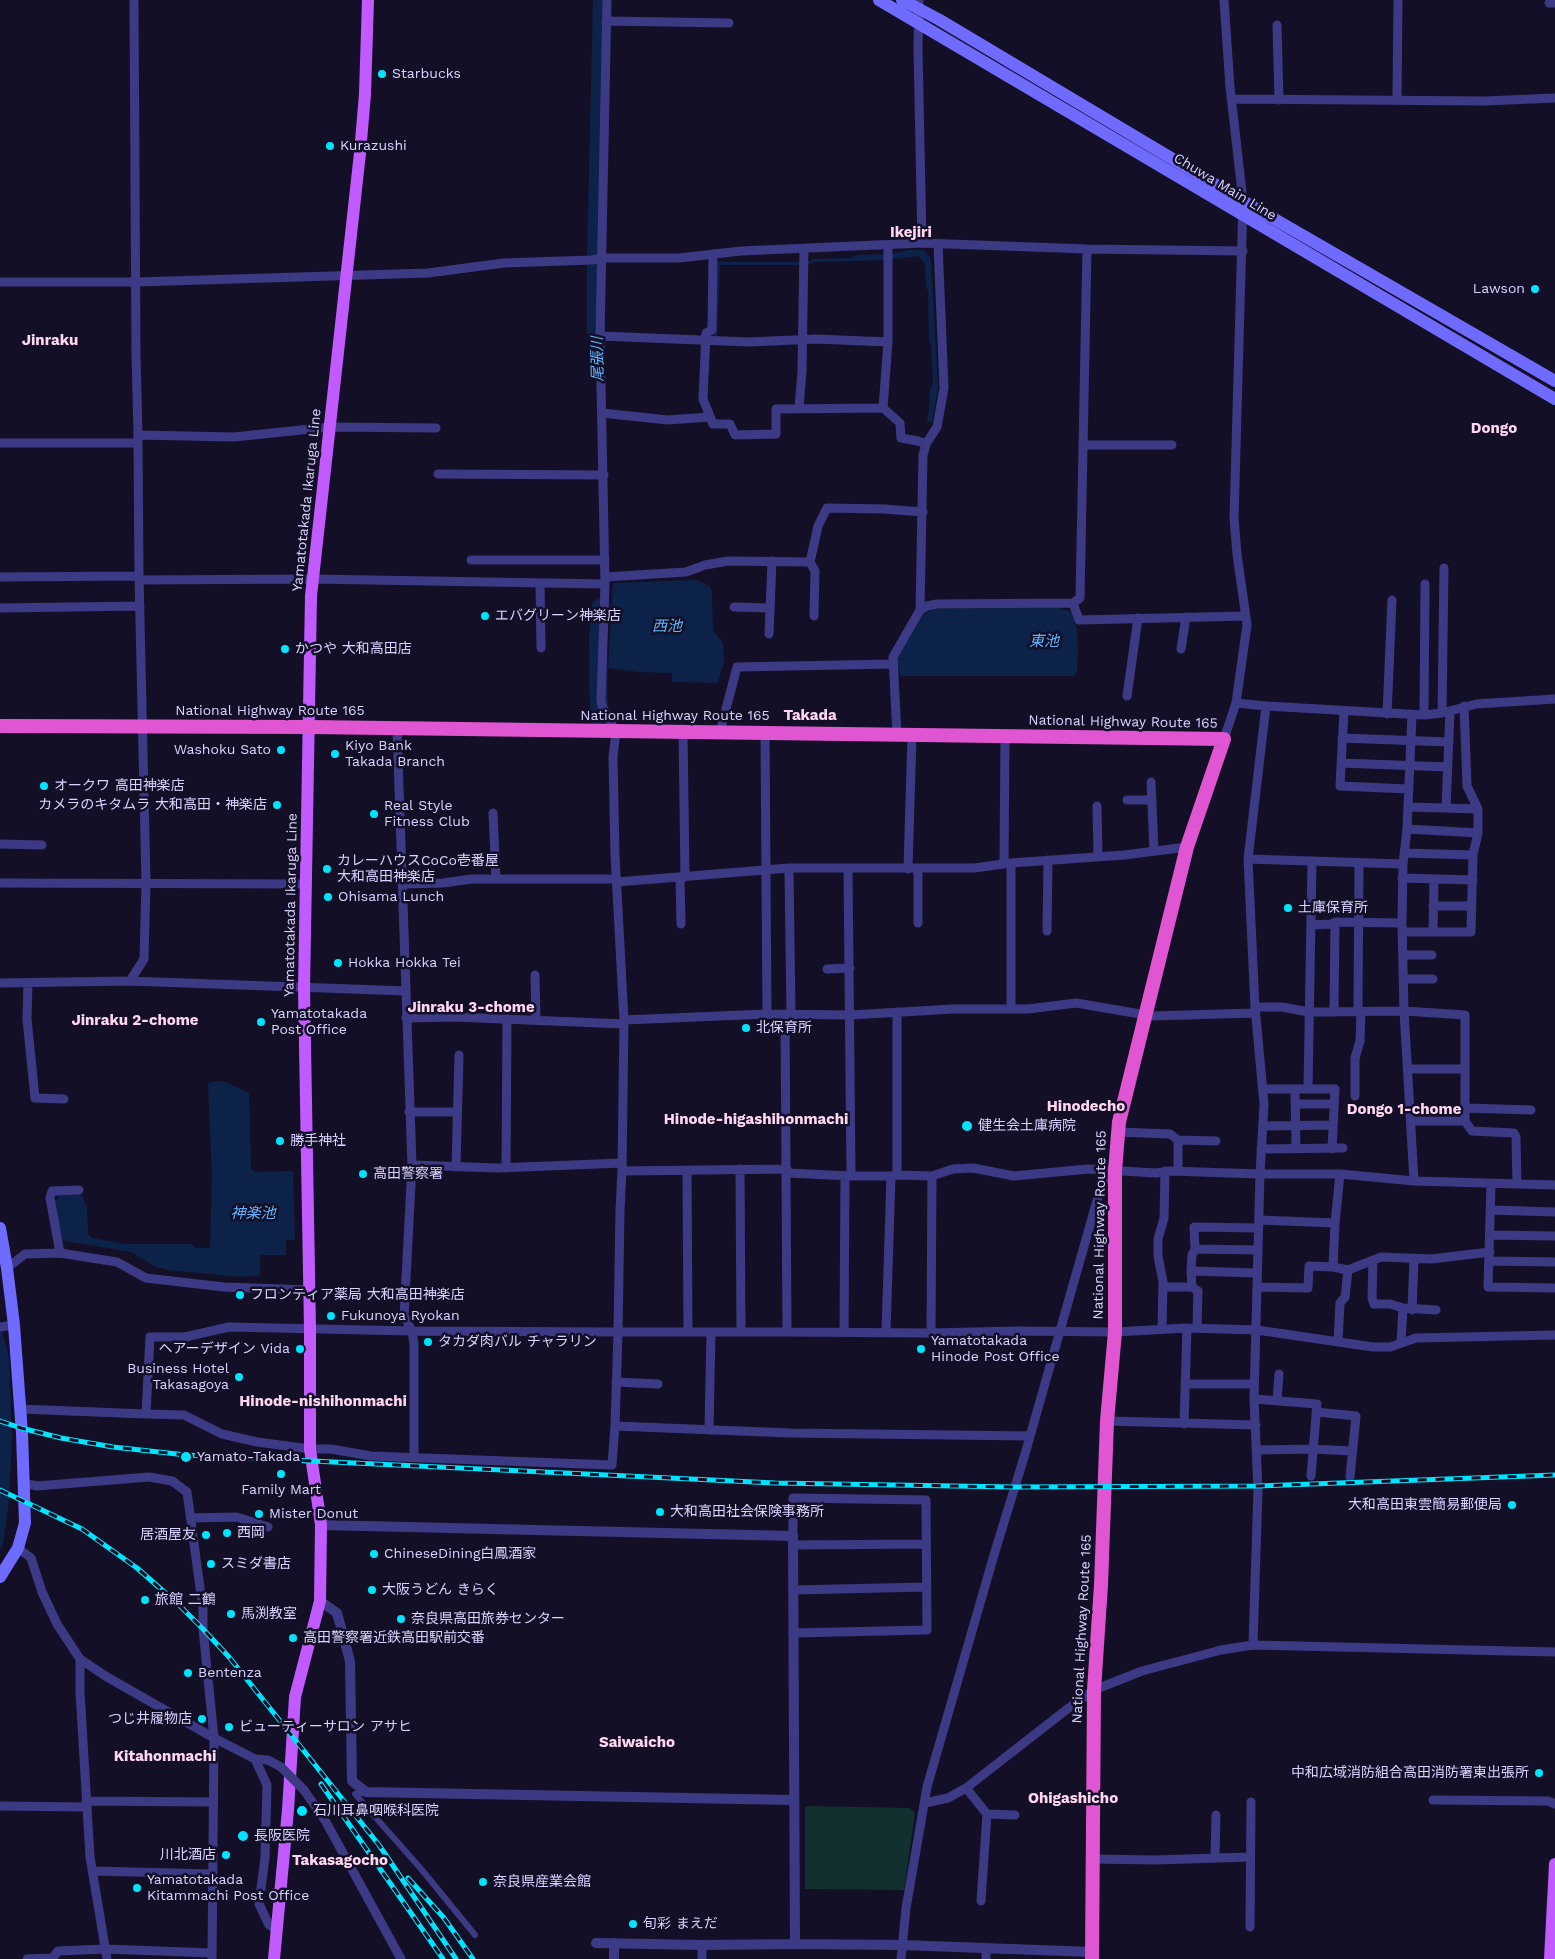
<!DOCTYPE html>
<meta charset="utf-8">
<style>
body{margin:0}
canvas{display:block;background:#130f26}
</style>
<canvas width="1555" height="1959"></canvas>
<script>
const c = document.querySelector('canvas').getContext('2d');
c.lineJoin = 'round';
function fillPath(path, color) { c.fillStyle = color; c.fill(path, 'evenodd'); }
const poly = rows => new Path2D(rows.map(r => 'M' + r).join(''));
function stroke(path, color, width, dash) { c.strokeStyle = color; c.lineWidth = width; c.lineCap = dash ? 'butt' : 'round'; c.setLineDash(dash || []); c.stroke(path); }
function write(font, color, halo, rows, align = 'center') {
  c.font = font + ' "Work Sans","Noto Sans JP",sans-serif'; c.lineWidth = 5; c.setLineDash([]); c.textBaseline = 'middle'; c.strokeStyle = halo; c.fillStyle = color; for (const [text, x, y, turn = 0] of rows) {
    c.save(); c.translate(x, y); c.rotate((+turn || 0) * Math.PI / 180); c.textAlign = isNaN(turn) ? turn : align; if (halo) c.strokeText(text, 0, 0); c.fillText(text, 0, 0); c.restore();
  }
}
const green = poly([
 [806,1806,910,1808,915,1813,904,1890,805,1889,805,1808]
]);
const water = poly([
 [908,250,923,250,929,256,931,261,938,388,932,422,927,422,929,411,930,391,933,381,931,344,929,338,928,292,926,285,925,264,919,256,886,260,814,262,806,265,720,265,717,338,715,338,712,333,716,262,807,262,814,259,851,258,856,255,891,254],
 [697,580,710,586,712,593,713,630,723,643,724,663,717,683,672,682,672,673,639,672,608,668,613,583],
 [1057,607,1071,612,1077,629,1078,649,1077,671,1074,676,901,676,897,669,897,657,923,614,933,609],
 [223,1081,249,1093,251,1169,255,1172,293,1171,295,1240,286,1240,286,1255,260,1255,260,1275,240,1277,168,1270,156,1267,131,1252,64,1241,61,1238,54,1200,58,1199,58,1195,81,1194,87,1206,88,1234,92,1238,126,1244,192,1244,195,1248,210,1248,212,1177,208,1084,211,1082],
 [0,1323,9,1358,12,1439,9,1501,3,1545,0,1549]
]);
const river = poly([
 [596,333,596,257,602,0],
 [599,719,598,637,601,607]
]);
const pedestrian = poly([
 [366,1792,355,1794,422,1870,475,1935]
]);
const minor = poly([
 [134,0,136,355,138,435],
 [607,0,600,336,605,584,601,700,602,706,616,732,613,757,615,855,624,1020,622,1171,620,1210,618,1332,615,1426,612,1465,371,1456,331,1449,310,1449,257,1442,222,1434,184,1415,146,1414,150,1337,185,1337,229,1327,412,1331,618,1332,787,1332,931,1333,1017,1331,1115,1332,1187,1328,1257,1330,1373,1347,1390,1347,1416,1338,1555,1335],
 [919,0,918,48,922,243],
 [1549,3,1555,3],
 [606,21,729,23],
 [1277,25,1279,100],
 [1232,99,1485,101,1555,98],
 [1397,100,1398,0],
 [888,245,888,342,883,408,900,423,901,438,918,441,926,444],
 [713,254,712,330,706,333,703,399,713,424,730,424,735,435,776,434,776,409,883,408],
 [0,282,137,282,428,273,504,263,592,260,601,258,679,258,741,251,922,243,1087,249,1243,251],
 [600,336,749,342,816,339,888,342],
 [799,408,802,371,804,248],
 [602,413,668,420,710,417],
 [0,443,138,443,138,435,234,437,330,427,436,428],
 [1083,445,1172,445],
 [438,474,604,475],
 [471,560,605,560],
 [810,562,815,571,814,616],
 [0,577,139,576],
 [605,577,686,572,705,565,728,561,810,562,818,526,827,508,884,509,923,512],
 [139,580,312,579,605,584],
 [540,583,541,648],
 [1073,603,1079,620,1245,616],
 [734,607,770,608],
 [0,608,140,606],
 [920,610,923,455,926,444,937,427,944,388,938,244],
 [769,634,772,561],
 [1181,649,1186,617],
 [1127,696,1138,618],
 [1236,703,1266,706,1424,715,1442,713,1476,704,1555,699],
 [1344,711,1340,786,1408,789],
 [1442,713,1444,568],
 [1387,714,1392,600],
 [1412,715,1407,829,1403,864,1402,923,1404,1011,1414,1181],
 [1424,715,1425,584],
 [397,729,412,1165,404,1316,412,1331,414,1344,414,1457],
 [683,732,685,877],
 [720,732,737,667,893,664],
 [765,733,767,1014],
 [897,735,893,657,920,610,927,606,937,604,1073,603,1080,598,1087,249],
 [1342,738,1449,742],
 [1224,739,1236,703,1247,625,1237,554,1234,518,1243,201,1230,87,1224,0],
 [1341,763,1448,767],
 [1151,782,1154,851],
 [1127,800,1152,800],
 [1097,806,1098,857],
 [1408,807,1478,809],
 [1446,808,1450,711],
 [493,813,496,878],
 [1407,829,1478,833],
 [0,844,42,845],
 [1404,853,1473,855],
 [1248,859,1403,864],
 [1011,863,1011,1009],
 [1004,864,1005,736],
 [789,868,791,1014],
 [848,868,851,1176],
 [908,869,912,736],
 [918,869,918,923],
 [680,877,681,924],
 [1402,878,1473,880],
 [617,882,789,868,974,868,1011,863,1124,855,1187,847],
 [0,883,305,884],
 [403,884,443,883,472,879,617,879],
 [1433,906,1471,906],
 [1311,925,1331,924,1335,922,1402,923],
 [1047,931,1048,860],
 [1402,932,1471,932,1473,855,1478,833,1478,809,1467,786,1464,706],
 [1433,932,1434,879],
 [1403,955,1432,955],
 [827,969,850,968],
 [535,975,536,1020],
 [1403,979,1433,979],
 [130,981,144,959,146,882,139,576,138,443],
 [0,983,130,981,406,991],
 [28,983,27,1019,35,1098,64,1099],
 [1255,1007,1282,1007,1309,1012,1404,1011,1465,1015,1465,1121,1472,1131,1514,1133,1516,1137,1517,1184],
 [1358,1011,1359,863],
 [1334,1012,1335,922],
 [785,1014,787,1332],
 [406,1018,455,1017,624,1024],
 [624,1020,767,1014,851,1015,953,1009,1028,1009,1076,1003,1152,1016,1255,1013],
 [1408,1069,1465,1069],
 [1263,1089,1335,1089,1332,1149],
 [1295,1089,1296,1149],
 [1308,1089,1312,861],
 [1355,1096,1355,1058,1360,1041,1361,1011],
 [1295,1104,1334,1104],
 [1465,1108,1531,1110],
 [409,1112,457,1112],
 [1411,1121,1465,1121],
 [1263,1126,1333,1125],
 [1118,1132,1170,1134,1178,1140,1178,1171],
 [1178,1140,1216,1141],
 [1261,1149,1343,1148],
 [412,1165,497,1168,622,1163],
 [456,1167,459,1055],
 [506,1168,507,1019],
 [740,1169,741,1332],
 [687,1170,688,1332],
 [622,1171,787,1169],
 [787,1173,851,1176,891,1176,897,1175,932,1176,953,1169,973,1168,1014,1176,1088,1169,1156,1173,1170,1171,1260,1174,1340,1174,1414,1181,1555,1185],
 [897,1175,897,1012],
 [1491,1184,1488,1287,1555,1288],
 [79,1190,52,1191,50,1198,60,1253,117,1262,146,1278,224,1287,308,1290],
 [1491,1210,1555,1212],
 [1259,1220,1335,1223,1333,1267],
 [1335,1223,1340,1174],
 [1490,1235,1555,1236],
 [1195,1249,1258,1250],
 [1373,1260,1372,1298,1374,1304,1390,1304,1403,1308],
 [1489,1261,1555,1262],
 [7,1268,25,1254,60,1253],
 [1191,1271,1192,1287,1198,1291,1197,1328],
 [1257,1273,1191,1271,1192,1255,1195,1249,1194,1227,1258,1228],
 [1163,1287,1192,1287],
 [1257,1287,1308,1288,1309,1266,1333,1267,1348,1270,1381,1257,1431,1259,1490,1252],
 [1412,1310,1414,1259],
 [0,1327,14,1325],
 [1162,1329,1163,1282,1158,1256,1158,1239,1164,1218,1165,1171],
 [844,1332,845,1176],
 [886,1332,891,1176],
 [931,1333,932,1176],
 [1338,1342,1340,1303,1345,1297,1348,1270],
 [1401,1343,1403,1308,1436,1310],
 [616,1382,658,1384],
 [1185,1384,1254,1384],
 [1254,1399,1317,1404,1311,1476],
 [1277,1401,1279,1374],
 [20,1409,146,1414],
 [1316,1412,1356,1416,1350,1477],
 [1107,1421,1256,1425],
 [1184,1424,1187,1328],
 [615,1426,790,1433,1030,1436],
 [709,1430,711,1332],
 [1257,1450,1313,1449,1352,1451],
 [22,1483,37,1486,149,1477,172,1481,187,1492,203,1610,203,1629,214,1738,212,1959],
 [191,1518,237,1517,268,1527],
 [793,1536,793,1498,926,1500,927,1630,793,1633],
 [793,1545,926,1544],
 [18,1548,31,1558,42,1592,57,1624,80,1659,107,1677,214,1738,255,1759,268,1760,281,1767],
 [793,1590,926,1587],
 [1253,1645,1258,1490,1254,1399,1260,1174,1264,1104,1255,1007,1248,859,1266,706],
 [80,1659,80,1692,90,1857,107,1959],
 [255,1759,267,1785,265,1858,259,1904,269,1925,277,1929],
 [966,1788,987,1814,981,1901],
 [304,1790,326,1822,401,1959],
 [1433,1800,1548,1801,1555,1804],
 [86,1801,212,1802],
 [925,1803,948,1798,966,1788,1066,1710,1094,1690,1142,1671,1221,1650,1253,1645,1555,1652],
 [0,1806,86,1807],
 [987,1814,1015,1815],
 [1215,1858,1216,1815],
 [1092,1859,1155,1860,1250,1857],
 [93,1871,212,1874],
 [1250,1927,1251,1802],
 [27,1959,52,1958],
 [52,1959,58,1951,105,1949,212,1953],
 [702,1959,702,1945],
 [901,1959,906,1908,927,1787,994,1555,1025,1454,1102,1183,1115,1171],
 [986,1959,986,1948]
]);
const tertiary = poly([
 [321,1525,793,1536,795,1944,902,1945,1092,1952],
 [320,1601,337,1613,350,1661,352,1781,366,1792,793,1800],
 [596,1943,702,1945,795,1944],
 [614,1943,614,1959]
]);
const secondary = poly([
 [879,0,1555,399],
 [902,0,938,19,1243,201,1555,381],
 [0,1228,7,1268,14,1325,22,1433,25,1523,18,1548,0,1577]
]);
const primary = poly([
 [274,1959,288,1810,295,1697,320,1601,321,1525,310,1449,310,1329,304,988,311,596,360,153,365,94,368,0],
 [1550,1959,1555,1864]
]);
const trunk = poly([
 [0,726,310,727,1224,739,1187,847,1119,1122,1115,1171,1115,1332,1107,1421,1101,1585,1094,1690,1092,1959]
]);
const rail = poly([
 [0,1421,21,1428,61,1438,113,1447,186,1455,775,1483,1014,1487,1258,1486,1555,1475],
 [0,1490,82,1529,137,1568,178,1604,203,1629,229,1657,379,1845,456,1959],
 [321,1784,443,1959],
 [408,1878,444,1918,473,1959]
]);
const minorBridge = poly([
 [281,1767,304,1790]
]);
const markers = [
 [382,74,5,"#00e5ff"],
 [330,146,5,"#00e5ff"],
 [1535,289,5,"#00e5ff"],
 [485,616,5,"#00e5ff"],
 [285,649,5,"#00e5ff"],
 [281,750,5,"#00e5ff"],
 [335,754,5,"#00e5ff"],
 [44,786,5,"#00e5ff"],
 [277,805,5,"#00e5ff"],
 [374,814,5,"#00e5ff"],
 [327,869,5,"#00e5ff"],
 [328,897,5,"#00e5ff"],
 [1288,908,5,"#00e5ff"],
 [338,963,5,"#00e5ff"],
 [261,1022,5,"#00e5ff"],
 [746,1028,5,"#00e5ff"],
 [967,1126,6,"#00e5ff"],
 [280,1141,5,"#00e5ff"],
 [363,1174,5,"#00e5ff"],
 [240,1295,5,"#00e5ff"],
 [331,1316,5,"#00e5ff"],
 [428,1342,5,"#00e5ff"],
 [300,1349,5,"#00e5ff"],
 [921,1349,5,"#00e5ff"],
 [239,1377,5,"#00e5ff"],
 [186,1457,6,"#00e5ff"],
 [281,1474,5,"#00e5ff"],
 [1512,1505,5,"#00e5ff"],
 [660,1512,5,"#00e5ff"],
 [259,1514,5,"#00e5ff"],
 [227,1533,5,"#00e5ff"],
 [206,1535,5,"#00e5ff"],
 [374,1554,5,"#00e5ff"],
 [211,1564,5,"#00e5ff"],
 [372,1590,5,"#00e5ff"],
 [145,1600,5,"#00e5ff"],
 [231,1614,5,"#00e5ff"],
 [401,1619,5,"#00e5ff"],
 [293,1638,5,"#00e5ff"],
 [188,1673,5,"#00e5ff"],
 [202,1719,5,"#00e5ff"],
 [229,1727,5,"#00e5ff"],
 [1539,1773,5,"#00e5ff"],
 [302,1811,6,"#00e5ff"],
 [243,1836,6,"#00e5ff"],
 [226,1855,5,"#00e5ff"],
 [483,1882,5,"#00e5ff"],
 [137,1888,5,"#00e5ff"],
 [633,1924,5,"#00e5ff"]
];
const poiNames = [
 ["Starbucks",392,74],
 ["Kurazushi",340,146],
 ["Lawson",1525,289,"right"],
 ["エバグリーン神楽店",495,616],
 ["かつや 大和高田店",295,649],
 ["Kiyo Bank",345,746],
 ["Takada Branch",345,762],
 ["Washoku Sato",271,750,"right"],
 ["オークワ 高田神楽店",54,786],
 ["カメラのキタムラ 大和高田・神楽店",267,805,"right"],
 ["Real Style",384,806],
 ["Fitness Club",384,822],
 ["カレーハウスCoCo壱番屋",337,861],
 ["大和高田神楽店",337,877],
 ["Ohisama Lunch",338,897],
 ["土庫保育所",1298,908],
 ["Hokka Hokka Tei",348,963],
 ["Yamatotakada",271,1014],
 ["Post Office",271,1030],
 ["北保育所",756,1028],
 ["健生会土庫病院",978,1126],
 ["勝手神社",290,1141],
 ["高田警察署",373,1174],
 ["フロンティア薬局 大和高田神楽店",250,1295],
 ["Fukunoya Ryokan",341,1316],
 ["Yamatotakada",931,1341],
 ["Hinode Post Office",931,1357],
 ["タカダ肉バル チャラリン",438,1342],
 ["ヘアーデザイン Vida",290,1349,"right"],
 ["Business Hotel",229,1369,"right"],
 ["Takasagoya",229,1385,"right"],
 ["Yamato-Takada",197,1457],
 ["Family Mart",281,1490,"center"],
 ["大和高田東雲簡易郵便局",1502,1505,"right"],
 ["大和高田社会保険事務所",670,1512],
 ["Mister Donut",269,1514],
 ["西岡",237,1533],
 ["居酒屋友",196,1535,"right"],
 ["ChineseDining白鳳酒家",384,1554],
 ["スミダ書店",221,1564],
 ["大阪うどん きらく",382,1590],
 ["旅館 二鶴",155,1600],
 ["馬渕教室",241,1614],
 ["奈良県高田旅券センター",411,1619],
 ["高田警察署近鉄高田駅前交番",303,1638],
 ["Bentenza",198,1673],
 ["つじ井履物店",192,1719,"right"],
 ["ビューティーサロン アサヒ",239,1727],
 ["中和広域消防組合高田消防署東出張所",1529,1773,"right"],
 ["石川耳鼻咽喉科医院",313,1811],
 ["長阪医院",254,1836],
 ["川北酒店",216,1855,"right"],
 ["Yamatotakada",147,1880],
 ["Kitammachi Post Office",147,1896],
 ["奈良県産業会館",493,1882],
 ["旬彩 まえだ",643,1924]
];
const streetNames = [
 ["Chuwa Main Line",1225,187,31],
 ["Yamatotakada Ikaruga Line",307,500,-84],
 ["National Highway Route 165",270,711],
 ["National Highway Route 165",675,716],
 ["National Highway Route 165",1123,722,1],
 ["Yamatotakada Ikaruga Line",291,905,-89],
 ["National Highway Route 165",1100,1225,-89],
 ["National Highway Route 165",1082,1629,-87]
];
const neighbourhoodNames = [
 ["Ikejiri",911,233],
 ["Jinraku",50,341],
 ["Dongo",1494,429],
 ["Takada",810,716],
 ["Jinraku 3-chome",471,1008],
 ["Jinraku 2-chome",135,1021],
 ["Hinodecho",1086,1107],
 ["Dongo 1-chome",1404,1110],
 ["Hinode-higashihonmachi",756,1120],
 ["Hinode-nishihonmachi",323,1402],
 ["Saiwaicho",637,1743],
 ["Kitahonmachi",165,1757],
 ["Ohigashicho",1073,1799],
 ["Takasagocho",340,1861]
];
const waterNames = [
 ["尾張川",598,359,-91],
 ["西池",667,627],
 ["東池",1044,642],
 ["神楽池",253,1214]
];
fillPath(green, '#12302f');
fillPath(water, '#0c2248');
stroke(river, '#0c2248', 18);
stroke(pedestrian, '#3d3a85', 6);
stroke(minor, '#3d3a85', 9);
stroke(tertiary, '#3d3a85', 10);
stroke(secondary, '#6f6bff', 12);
stroke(primary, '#c25bff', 12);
stroke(trunk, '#e055d1', 14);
stroke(rail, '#00e5ff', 5);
stroke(rail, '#130f26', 3, [9]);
stroke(minorBridge, '#3d3a85', 9);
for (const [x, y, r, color] of markers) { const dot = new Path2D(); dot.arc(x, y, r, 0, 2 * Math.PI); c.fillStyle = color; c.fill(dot); stroke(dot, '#130f26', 2); }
write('14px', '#d9d4ff', '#130f26', poiNames, 'left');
write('14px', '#d9d4ff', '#130f26', streetNames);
write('bold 15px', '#ffd6f0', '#130f26', neighbourhoodNames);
write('italic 15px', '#62b6ff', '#130f26', waterNames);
</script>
